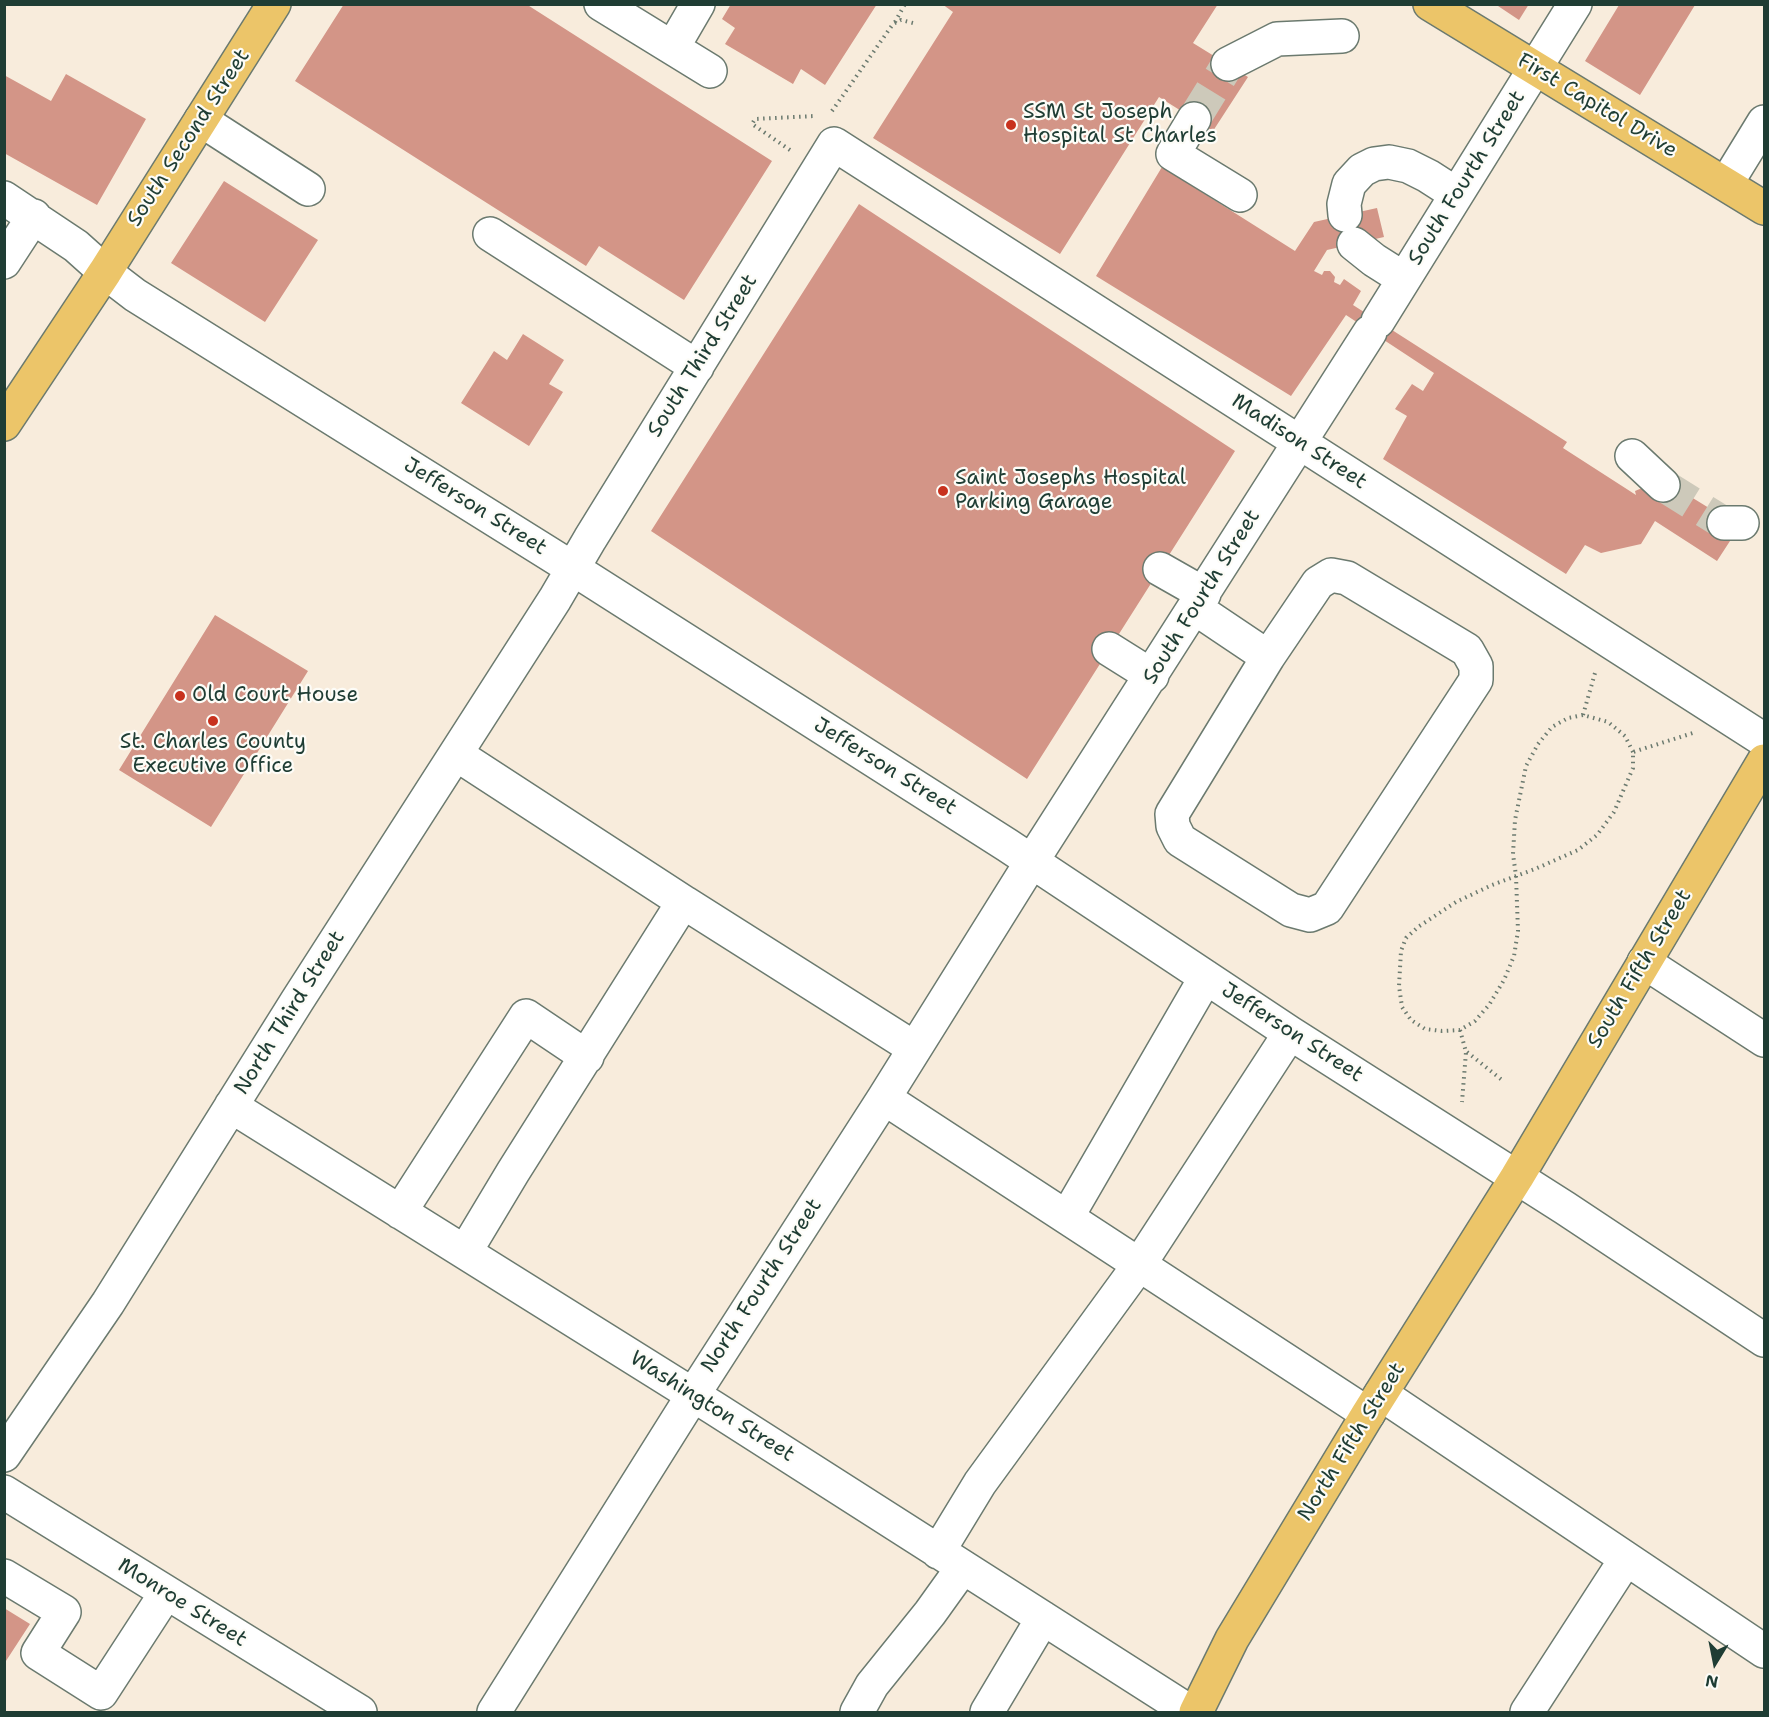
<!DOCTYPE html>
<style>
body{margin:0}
#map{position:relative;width:1769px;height:1717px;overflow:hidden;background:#f8ecdc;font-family:"Shantell Sans",sans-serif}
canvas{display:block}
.frame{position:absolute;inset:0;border:6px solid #1f3d34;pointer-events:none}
.north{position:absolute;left:1685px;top:1633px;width:60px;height:60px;-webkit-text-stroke:4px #fdfcf7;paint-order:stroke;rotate:190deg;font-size:16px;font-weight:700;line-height:24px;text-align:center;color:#1f3d34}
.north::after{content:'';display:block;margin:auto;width:21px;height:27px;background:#1f3d34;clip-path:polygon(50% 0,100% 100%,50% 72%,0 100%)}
</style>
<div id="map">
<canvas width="1769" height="1717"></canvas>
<div class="frame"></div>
<div class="north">N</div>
</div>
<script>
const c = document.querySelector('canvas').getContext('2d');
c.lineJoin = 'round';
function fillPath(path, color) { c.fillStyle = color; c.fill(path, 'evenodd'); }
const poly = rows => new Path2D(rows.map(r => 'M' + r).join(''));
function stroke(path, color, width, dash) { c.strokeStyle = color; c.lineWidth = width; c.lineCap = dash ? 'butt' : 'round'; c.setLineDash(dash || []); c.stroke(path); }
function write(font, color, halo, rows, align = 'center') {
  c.font = font + ' "Shantell Sans",sans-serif'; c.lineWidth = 4.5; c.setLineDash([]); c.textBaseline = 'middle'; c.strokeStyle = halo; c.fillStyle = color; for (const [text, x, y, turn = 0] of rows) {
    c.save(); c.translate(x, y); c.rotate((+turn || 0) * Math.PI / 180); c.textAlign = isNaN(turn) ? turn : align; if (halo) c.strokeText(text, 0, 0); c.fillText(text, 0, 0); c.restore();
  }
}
const building = poly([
 [344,4,526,4,772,161,684,300,599,246,586,266,295,81],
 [731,4,877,4,825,85,801,69,793,84,725,44,735,28,722,19],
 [942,4,1218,4,1193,43,1248,77,1213,131,1159,97,1060,254,873,138,953,12],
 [1495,4,1529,4,1519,20],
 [1619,5,1695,5,1640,95,1585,61],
 [66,74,146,119,97,205,4,153,4,75,51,101],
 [1162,167,1295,251,1314,222,1377,208,1384,237,1327,250,1314,271,1322,275,1324,271,1330,271,1335,277,1334,282,1340,285,1344,279,1361,291,1353,305,1567,442,1563,448,1636,495,1635,491,1642,488,1647,491,1670,484,1722,516,1730,541,1717,561,1655,521,1641,544,1601,553,1585,545,1566,574,1383,459,1407,416,1395,409,1412,384,1423,391,1434,373,1346,315,1291,396,1096,276],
 [224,181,318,240,265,322,171,263],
 [859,204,1235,451,1027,779,651,531],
 [523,334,564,360,549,384,563,392,529,446,461,403,494,351,507,360],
 [215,615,308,671,211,827,119,770],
 [4,1608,30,1624,4,1664]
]);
const minorTunnel = poly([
 [1194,119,1228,64],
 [1663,485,1724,523]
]);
const path = poly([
 [895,22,905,4],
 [832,111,893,24,901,20,917,24],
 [790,150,752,124,755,119,815,116],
 [1583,715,1595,673],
 [1633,752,1625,736,1608,722,1583,715,1568,718,1552,727,1538,744,1526,766,1515,820,1513,854,1516,876,1518,931,1514,956,1504,980,1489,1005,1475,1021,1460,1030,1442,1031,1425,1029,1411,1020,1402,1007,1399,986,1401,951,1406,938,1418,927,1456,902,1492,885,1516,876,1535,869,1578,850,1597,835,1614,812,1633,768,1633,752,1693,733],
 [1460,1030,1466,1052,1462,1102],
 [1467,1052,1502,1080]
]);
const minor = poly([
 [601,4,710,71],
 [673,47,698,4],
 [1228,64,1277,39,1342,36],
 [1194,119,1173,154,1240,195],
 [201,120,308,189],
 [1726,184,1764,122],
 [4,198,76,246,105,272,135,295,572,568,1007,845,1290,1033,1565,1208,1764,1340],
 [1345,215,1344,204,1349,184,1362,170,1374,164,1389,162,1408,166,1428,176,1456,194],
 [490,234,697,367],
 [1354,244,1374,260,1404,279],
 [4,262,34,216],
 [1378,321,1575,4],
 [1632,456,1663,485],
 [1724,523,1742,523],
 [1160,569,1204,594],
 [1195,608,1268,657,1318,583,1331,575,1347,578,1467,650,1476,666,1476,680,1327,908,1310,915,1291,910,1180,840,1173,826,1172,814,1268,657],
 [1109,649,1152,676],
 [456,754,685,903],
 [1644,962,1764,1040],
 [884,1098,1368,1414],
 [231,1106,714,1408,1190,1712],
 [400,1212,526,1016,587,1057],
 [1067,1217,1206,977],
 [465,1252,513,1172,675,915,685,903,914,1048],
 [1381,1394,1764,1651],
 [4,1455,108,1303,297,1001,555,599,590,539,834,144,1764,740],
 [4,1492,360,1712],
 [938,1552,980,1483,1139,1265,1290,1033],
 [4,1576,64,1612,38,1653,101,1693,166,1593],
 [494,1712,693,1395,884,1098,1032,861,1370,332],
 [857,1712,872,1685,930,1613,963,1567],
 [987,1712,1043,1618],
 [1527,1712,1626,1559]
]);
const major = poly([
 [1430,4,1764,208],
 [4,424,105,272,274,4],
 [1196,1712,1232,1639,1368,1414,1517,1177,1764,761]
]);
const markers = [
 [1011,125,6,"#c8321e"],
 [943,491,6,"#c8321e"],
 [180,696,6,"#c8321e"],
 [213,721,6,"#c8321e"]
];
const streetNames = [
 ["First Capitol Drive",1597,106,31],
 ["South Second Street",189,138,-57],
 ["South Fourth Street",1467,178,-58],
 ["South Third Street",703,356,-58],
 ["Madison Street",1299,442,33],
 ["Jefferson Street",475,507,32],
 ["South Fourth Street",1202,597,-58],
 ["Jefferson Street",885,767,32],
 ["South Fifth Street",1640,969,-59],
 ["North Third Street",290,1013,-58],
 ["Jefferson Street",1292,1033,33],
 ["North Fourth Street",762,1286,-57],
 ["Washington Street",712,1407,32],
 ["North Fifth Street",1352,1442,-58],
 ["Monroe Street",182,1603,32]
];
const poiNames = [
 ["SSM St Joseph",1023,113],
 ["Hospital St Charles",1023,137],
 ["Saint Josephs Hospital",955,479],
 ["Parking Garage",955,503],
 ["Old Court House",192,696],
 ["St. Charles County",213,743,"center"],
 ["Executive Office",213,767,"center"]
];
fillPath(building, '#d39587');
stroke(minorTunnel, '#cdc9ba', 33, [33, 16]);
stroke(minor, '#6b7a6f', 36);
stroke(major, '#6b7a6f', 36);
stroke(path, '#6b7a6f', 4, [1.5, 4.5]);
stroke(minor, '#fff', 33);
stroke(major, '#ecc569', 33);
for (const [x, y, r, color] of markers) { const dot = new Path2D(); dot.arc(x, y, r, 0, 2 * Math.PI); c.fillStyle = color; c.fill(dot); stroke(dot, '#fdfcf7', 2); }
write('21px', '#1f3d34', '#fdfcf7', streetNames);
write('21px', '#1f3d34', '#fdfcf7', poiNames, 'left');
</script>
